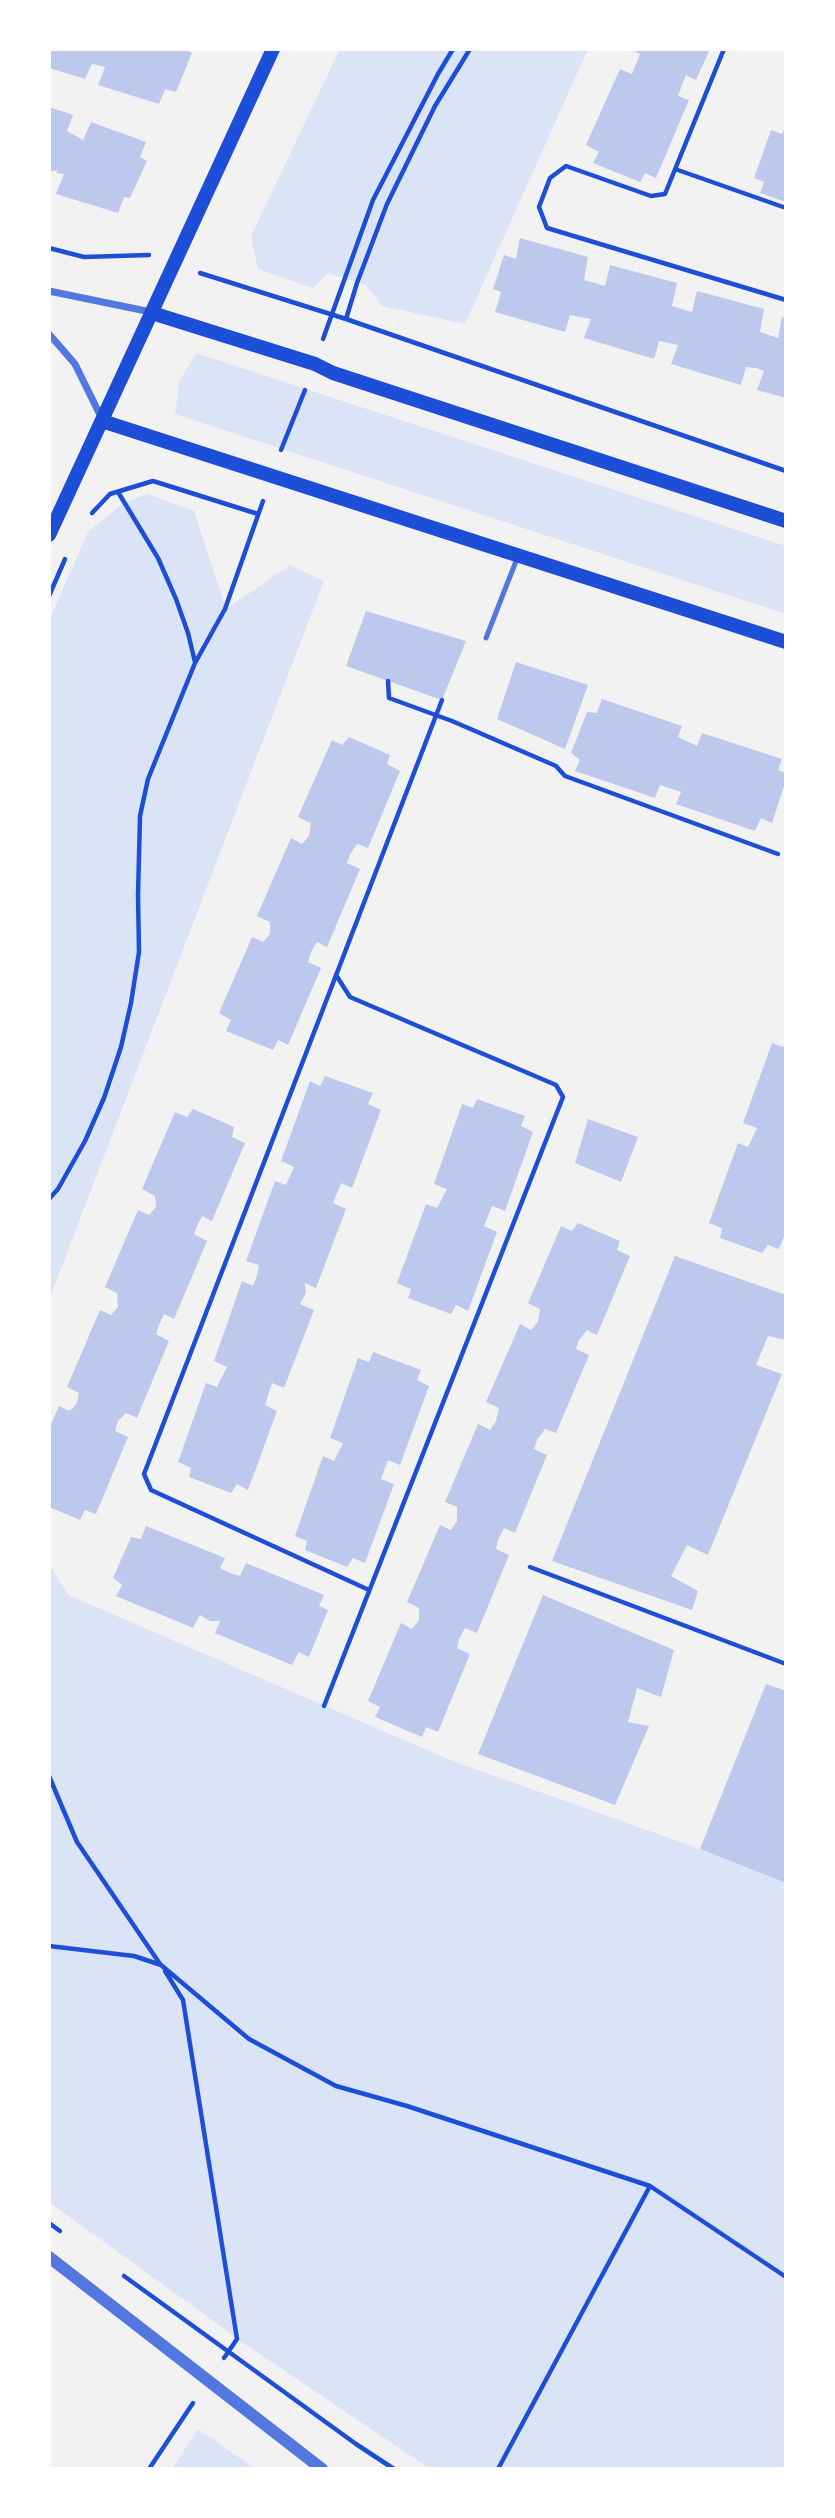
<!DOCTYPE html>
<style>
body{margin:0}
#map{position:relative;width:835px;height:2518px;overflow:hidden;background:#f2f2f2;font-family:Spectral,serif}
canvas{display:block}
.frame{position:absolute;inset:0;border:51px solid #fff;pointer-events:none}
</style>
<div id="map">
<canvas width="835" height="2518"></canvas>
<div class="frame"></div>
</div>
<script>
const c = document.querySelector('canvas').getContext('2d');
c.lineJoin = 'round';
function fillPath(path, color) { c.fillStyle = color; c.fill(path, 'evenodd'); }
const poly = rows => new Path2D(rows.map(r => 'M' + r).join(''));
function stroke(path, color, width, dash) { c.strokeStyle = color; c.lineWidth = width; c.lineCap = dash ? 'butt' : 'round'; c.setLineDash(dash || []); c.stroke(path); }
const green = poly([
 [340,49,588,49,465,324,382,306,366,285,328,273,313,288,258,269,251,236],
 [196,353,786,546,786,614,175,414,179,382],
 [148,494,194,511,226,609,290,565,324,581,49,1300,49,621,88,532,123,503],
 [49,1564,68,1595,453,1761,700,1849,786,1883,786,2469,430,2469,242,2342,49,2202],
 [198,2429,256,2469,172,2469]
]);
const building = poly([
 [49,49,183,49,192,53,176,92,165,89,159,104,98,85,105,67,92,64,85,79,49,68],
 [629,49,710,49,696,80,686,75,682,85,678,96,689,100,656,178,645,173,640,182,593,163,599,152,586,145,620,69,632,74,640,54],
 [49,107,73,115,67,131,83,140,91,122,146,142,140,157,147,161,130,198,124,197,118,213,56,194,64,174,56,173,58,170,49,172],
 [786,125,786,202,760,193,764,182,754,178,771,130,782,134],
 [520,238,588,257,584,280,605,286,610,265,677,283,672,306,692,312,697,291,764,309,760,332,778,338,782,317,786,318,786,398,757,390,764,371,756,368,746,367,741,385,671,364,678,345,659,341,654,359,584,338,591,319,570,315,565,332,495,312,501,292,493,289,504,255,516,259],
 [366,611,466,641,442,700,346,666],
 [516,662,588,685,565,749,497,719],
 [602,699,682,726,678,737,697,746,702,733,782,759,778,770,786,773,786,780,772,823,761,818,755,831,676,804,681,792,660,785,655,798,575,771,580,760,571,753,587,712,597,713],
 [349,737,390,755,387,764,400,771,368,848,357,844,350,854,347,863,360,869,327,947,317,942,311,952,308,962,321,968,288,1045,278,1040,273,1050,226,1031,231,1020,219,1013,252,937,263,942,270,934,270,922,257,916,291,838,302,844,309,836,311,823,298,817,332,740,342,745],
 [786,1040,786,1232,779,1249,768,1245,762,1253,720,1238,722,1228,709,1223,738,1143,748,1147,757,1128,743,1123,772,1043,783,1047],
 [325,1076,373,1093,368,1104,381,1110,352,1188,341,1183,333,1203,346,1209,316,1288,305,1283,306,1293,300,1304,314,1310,284,1388,272,1383,265,1405,277,1411,248,1490,237,1484,231,1493,189,1477,191,1468,178,1462,206,1383,217,1387,227,1367,214,1361,242,1281,253,1286,257,1276,259,1265,246,1261,275,1181,286,1185,294,1167,281,1161,310,1081,320,1086],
 [477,1099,525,1116,521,1126,533,1132,505,1211,492,1206,484,1226,497,1232,468,1311,456,1305,451,1314,408,1298,411,1289,397,1283,426,1204,437,1208,447,1189,434,1184,462,1104,473,1108],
 [193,1109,234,1127,232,1137,245,1143,212,1221,202,1216,197,1226,194,1234,207,1241,174,1319,164,1314,159,1325,156,1334,169,1341,137,1418,126,1413,118,1421,115,1431,128,1437,96,1514,85,1510,80,1520,49,1507,49,1429,59,1406,70,1411,77,1403,79,1393,67,1387,100,1310,111,1315,118,1307,117,1293,105,1287,138,1210,149,1215,156,1207,155,1196,142,1189,175,1112,187,1117],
 [588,1119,638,1137,621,1182,575,1163],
 [578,1223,620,1241,617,1250,630,1256,597,1335,587,1330,579,1340,576,1349,589,1355,556,1433,545,1429,537,1440,534,1449,547,1455,515,1533,504,1528,498,1540,496,1549,509,1555,477,1633,465,1628,459,1639,457,1648,470,1654,438,1732,426,1727,422,1737,375,1717,380,1707,368,1701,401,1623,412,1629,419,1620,419,1608,407,1602,440,1525,451,1530,457,1521,457,1507,445,1502,478,1424,490,1430,496,1421,499,1408,486,1402,520,1324,531,1330,538,1322,540,1309,528,1303,561,1226,572,1231],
 [675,1256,786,1295,786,1340,768,1336,756,1365,782,1374,708,1555,687,1545,671,1576,698,1591,692,1610,552,1561],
 [373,1352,421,1370,417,1380,429,1386,400,1465,388,1460,381,1479,394,1484,365,1563,353,1558,347,1567,305,1550,307,1541,295,1536,323,1456,334,1461,343,1443,330,1438,358,1358,369,1362],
 [146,1526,225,1558,220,1568,230,1573,240,1576,246,1563,324,1595,319,1606,328,1610,309,1657,299,1652,292,1665,215,1633,220,1621,210,1621,200,1615,193,1628,116,1596,122,1585,113,1578,131,1537,141,1539],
 [543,1595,674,1650,661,1697,637,1688,628,1722,649,1726,615,1805,478,1754],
 [766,1684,786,1691,786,1883,700,1849]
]);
const path = poly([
 [724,49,665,194,651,196,566,166,550,178,539,207,547,228,786,300],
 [675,169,786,208],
 [49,248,84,257,149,255],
 [200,273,346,319,786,471],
 [346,319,357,283,387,204,435,106,470,49],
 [323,339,373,200,438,74,453,49],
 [281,450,305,390],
 [118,492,158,558,176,599,188,633,195,662],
 [92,513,110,494,153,481,258,514],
 [49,596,65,559],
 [388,681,389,698,452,721,556,766,565,776,778,854],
 [49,1199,58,1189,85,1141,104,1098,121,1047,131,1003,139,952,138,895,140,816,148,779,195,663,225,609,263,501],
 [530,1567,786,1664],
 [369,1590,151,1490,144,1474,442,700],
 [324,1706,563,1097,556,1085,350,997,336,975],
 [49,1776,77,1842,160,1964],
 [49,1946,134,1956,161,1965,249,2039,336,2086,407,2106,650,2186,786,2277],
 [165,1971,183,2000,237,2339,224,2358],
 [49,2223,60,2231],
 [124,2276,356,2444,394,2469],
 [149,2469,193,2403],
 [498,2469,650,2186]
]);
const service = poly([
 [486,638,518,556]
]);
const minor = poly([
 [49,291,151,312],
 [49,334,75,364,102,419]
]);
const tertiary = poly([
 [49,2257,322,2469]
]);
const secondary = poly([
 [152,313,315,364,333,373,786,521],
 [102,421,786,642],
 [49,535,273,49]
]);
fillPath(green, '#dbe4f7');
fillPath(building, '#bdc9ec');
stroke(path, '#1d4ed8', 4.5);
stroke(service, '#5277de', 5);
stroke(minor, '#5277de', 7);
stroke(tertiary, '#5277de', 12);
stroke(secondary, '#1d4ed8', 14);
</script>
